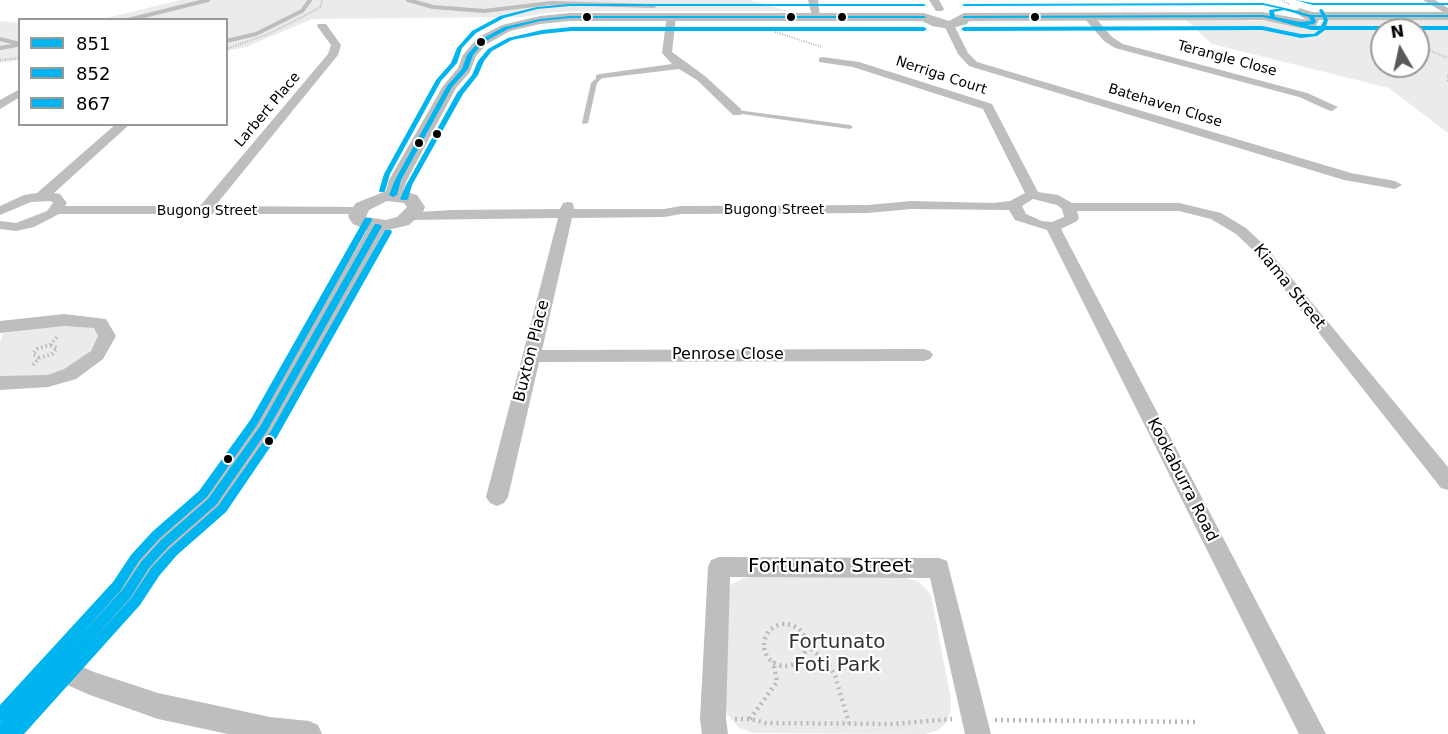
<!DOCTYPE html>
<style>
body{margin:0}
#map{position:relative;width:1448px;height:734px;overflow:hidden;background:#fff;font-family:"DejaVu Sans",sans-serif}
canvas{display:block}
.legend{position:absolute;left:18px;top:18px;width:210px;height:108px;box-sizing:border-box;background:#fff;border:2px solid #999;margin:0;padding:8px 10px;list-style:none;font-size:18px;color:#000}
.legend li{display:flex;align-items:center;gap:12px;height:30px}
.legend b{width:30px;border:2px solid #999}
.north{position:absolute;left:1370px;top:18px;width:60px;height:60px;box-sizing:border-box;background:#fff;border:2px solid #999;border-radius:50%;rotate:351deg;font-size:16px;font-weight:700;line-height:24px;text-align:center;color:#000}
.north::after{content:'';display:block;margin:auto;width:21px;height:27px;background:#595959;clip-path:polygon(50% 0,100% 100%,50% 72%,0 100%)}
</style>
<div id="map">
<canvas width="1448" height="734"></canvas>
<ul class="legend">
<li><b style="height:8px;background:#00b5ef"></b>851</li>
<li><b style="height:8px;background:#00b5ef"></b>852</li>
<li><b style="height:8px;background:#00b5ef"></b>867</li>
</ul>
<div class="north">N</div>
</div>
<script>
const c = document.querySelector('canvas').getContext('2d');
c.lineJoin = 'round';
function fillPath(path, color) { c.fillStyle = color; c.fill(path, 'evenodd'); }
const poly = rows => new Path2D(rows.map(r => 'M' + r).join(''));
function stroke(path, color, width, dash) { c.strokeStyle = color; c.lineWidth = width; c.lineCap = dash ? 'butt' : 'round'; c.setLineDash(dash || []); c.stroke(path); }
function write(font, color, halo, rows, align = 'center') {
  c.font = font + ' "DejaVu Sans",sans-serif'; c.lineWidth = 4.5; c.setLineDash([]); c.textBaseline = 'middle'; c.strokeStyle = halo; c.fillStyle = color; for (const [text, x, y, turn = 0] of rows) {
    c.save(); c.translate(x, y); c.rotate((+turn || 0) * Math.PI / 180); c.textAlign = isNaN(turn) ? turn : align; if (halo) c.strokeText(text, 0, 0); c.fillText(text, 0, 0); c.restore();
  }
}
const green = poly([
 [181,0,750,0,788,11,585,11,552,12,522,17,312,19,246,47,227,51,226,20,102,19],
 [1448,18,1448,133,1389,88,1212,44,1185,19,1270,21,1306,27,1318,25,1325,19],
 [1382,30,1418,30,1418,66,1382,66],
 [0,21,19,23,19,60,0,63],
 [56,326,90,327,100,332,96,350,51,377,0,379,0,341,4,333],
 [897,576,918,581,931,595,951,700,951,711,946,723,938,730,925,734,752,733,738,727,728,715,723,702,726,591,731,585,743,578,751,577]
]);
const stream = poly([
 [408,0,433,7,484,11,551,3,654,6],
 [128,20,208,0],
 [0,39,20,44],
 [226,41,256,34,302,11,310,0],
 [0,48,17,45]
]);
const pathFar2 = poly([
 [1282,0,1290,5],
 [775,32,822,47],
 [1418,46,1448,58],
 [226,49,266,35,306,15,320,7,322,0],
 [0,60,20,58],
 [1448,75,1448,82]
]);
const pathFar1 = poly([
 [39,358,33,354,37,349,50,345,57,337],
 [33,365,39,358,52,354,57,348,50,345]
]);
const path = poly([
 '764 645a21 21 0 1 1 42 0a21 21 0 1 1-42 0Z',
 [807,645,828,664,835,676,849,723],
 [735,719,750,719,766,723,893,724,952,719],
 [750,719,777,682,773,661],
 [995,720,1198,722]
]);
const service = poly([
 [600,75,603,77,597,83,588,123,583,124,582,123,591,83,600,75],
 [737,110,850,125,853,127,850,129,735,113,734,112,737,110]
]);
const minor = poly([
 [808,0,818,0,820,18,812,16,808,0],
 [929,0,939,0,944,9,942,11,936,11,929,0],
 [1423,0,1435,0,1448,8,1448,15,1423,0],
 [667,15,676,17,672,52,705,76,741,109,741,115,733,115,697,80,679,69,596,79,596,75,600,74,672,64,662,53,667,15],
 [1085,15,1093,15,1112,37,1123,44,1307,93,1338,107,1332,111,1328,110,1299,97,1115,48,1104,41,1085,19,1085,15],
 [945,23,953,23,968,53,977,62,1351,173,1395,181,1402,185,1395,189,1344,180,969,66,958,54,944,25,945,23],
 [318,24,326,24,341,45,338,55,215,206,358,207,363,208,365,211,363,214,59,214,34,227,16,231,0,229,0,221,16,223,47,211,53,203,51,201,31,202,0,215,0,206,24,195,37,193,116,124,130,124,54,193,60,194,67,203,65,206,200,206,328,54,331,45,317,26,318,24],
 [823,57,859,62,992,104,1038,192,1058,195,1072,203,1179,203,1221,213,1246,228,1265,246,1448,467,1448,490,1441,488,1255,252,1236,234,1211,219,1179,211,1077,211,1079,218,1077,221,1061,229,1326,734,1299,734,1047,230,1015,220,1009,210,911,209,868,213,681,214,664,217,572,218,542,350,924,349,930,351,933,355,930,359,924,361,539,362,508,497,504,503,497,506,490,503,486,497,558,218,409,220,402,216,404,213,451,210,560,209,563,203,568,202,573,203,574,209,664,209,681,206,868,205,911,201,993,203,1010,201,1025,193,983,109,853,67,819,62,819,58,823,57],
 [1033,199,1057,205,1062,209,1064,217,1052,222,1042,221,1026,214,1022,206,1033,199],
 [20,89,20,97,0,109,0,100,20,89],
 [64,314,106,319,116,336,103,359,76,379,48,387,0,390,0,376,48,375,64,369,91,351,98,336,94,328,64,326,0,333,0,321,64,314],
 [719,557,939,558,947,561,991,734,965,734,930,578,730,577,726,719,728,734,702,734,700,719,708,567,711,560,719,557],
 [58,656,94,672,158,693,270,717,309,721,318,725,322,734,228,734,158,719,90,695,49,677,46,668,49,659,58,656]
]);
const tertiary = poly([
 [1300,8,1312,12,1448,12,1448,20,1319,20,1316,26,1300,28,1263,20,969,21,967,24,949,29,932,26,922,21,570,21,540,24,510,31,487,44,476,56,470,72,456,88,407,180,403,191,417,195,425,207,423,212,409,225,384,231,273,434,221,510,175,551,155,574,137,602,21,734,0,734,0,709,117,584,135,556,155,535,203,494,255,422,367,230,353,224,350,220,348,216,353,207,356,203,386,191,389,180,443,86,458,68,463,55,477,38,502,25,540,16,570,13,924,13,949,21,964,13,1263,12,1307,20,1294,12,1300,8],
 [387,201,404,203,407,207,397,217,386,220,366,217,369,210,387,201]
]);
const bus1 = poly([
 [1284,8,1311,15,1448,15,1448,17,1314,17,1316,21,1314,24,1300,26,1263,17,964,18,962,17,964,16,1263,15,1270,16,1269,10,1284,8],
 [1284,10,1309,17,1311,21,1300,22,1275,17,1274,12,1284,10],
 [570,16,924,16,926,17,924,18,570,18,540,21,508,29,484,42,473,55,468,69,452,87,401,180,397,195,393,197,389,195,395,180,447,86,462,69,467,55,480,40,504,27,540,19,570,16],
 [375,224,378,224,382,226,267,431,216,505,169,546,149,568,131,597,8,734,0,734,0,723,123,589,141,562,161,540,208,499,261,425,375,224]
]);
const bus2 = poly([
 [1321,9,1323,10,1328,20,1326,26,1448,26,1448,30,1325,30,1317,36,1301,38,1262,30,964,31,961,29,964,27,1262,26,1301,34,1314,34,1319,30,1311,30,1282,22,1282,20,1311,26,1321,26,1324,20,1319,10,1321,9],
 [571,27,924,27,927,29,924,31,571,31,542,34,512,40,492,51,484,61,478,75,463,94,412,185,408,199,406,200,402,200,400,199,406,185,457,93,472,75,478,61,488,49,508,38,542,30,571,27],
 [385,230,391,230,392,232,277,437,226,512,177,555,159,576,140,605,24,734,8,734,10,729,132,597,151,568,169,549,218,506,271,431,385,230]
]);
const bus3 = poly([
 [1295,0,1313,3,1448,3,1448,5,1313,5,1295,0],
 [1263,3,1302,12,1300,13,1263,5,964,6,962,5,964,4,1263,3],
 [570,4,924,4,926,5,924,6,570,6,537,9,504,18,476,33,462,48,457,63,441,81,390,174,385,191,384,192,380,192,379,191,384,174,436,80,451,63,457,48,472,31,500,16,537,7,570,4],
 [365,218,371,218,372,220,257,425,207,497,160,538,139,561,121,590,5,720,0,722,0,705,113,582,131,555,152,532,199,491,251,419,365,218]
]);
const markers = [
 [587,17,5,"#000"],
 [791,17,5,"#000"],
 [842,17,5,"#000"],
 [1035,17,5,"#000"],
 [481,42,5,"#000"],
 [437,134,5,"#000"],
 [419,143,5,"#000"],
 [269,441,5,"#000"],
 [228,459,5,"#000"]
];
const farStreetnames = [
 ["Terangle Close",1227,59,15],
 ["Nerriga Court",941,76,18],
 ["Batehaven Close",1165,106,17],
 ["Larbert Place",268,110,-50],
 ["Bugong Street",774,210],
 ["Bugong Street",207,211]
];
const streetNames = [
 ["Kiama Street",1289,287,51],
 ["Buxton Place",532,351,-76],
 ["Penrose Close",728,355],
 ["Kookaburra Road",1182,480,63]
];
const nearStreetnames = [
 ["Fortunato Street",830,567]
];
const nearParknames = [
 ["Fortunato",837,643],
 ["Foti Park",837,666]
];
fillPath(green, '#ebebeb');
stroke(stream, '#bdbdbd', 4);
stroke(pathFar2, '#b9b9b9', 2, [1, 1.5]);
stroke(pathFar1, '#b9b9b9', 4, [1.5, 3]);
stroke(path, '#b9b9b9', 4.5, [2, 4]);
fillPath(service, '#bebebe');
fillPath(minor, '#bebebe');
fillPath(tertiary, '#bebebe');
fillPath(bus1, '#00b5ef');
fillPath(bus2, '#00b5ef');
fillPath(bus3, '#00b5ef');
for (const [x, y, r, color] of markers) { const dot = new Path2D(); dot.arc(x, y, r, 0, 2 * Math.PI); c.fillStyle = color; c.fill(dot); stroke(dot, '#fff', 2); }
write('14px', '#000', '#fff', farStreetnames);
write('16px', '#000', '#fff', streetNames);
write('20px', '#000', '#fff', nearStreetnames);
write('20px', '#313131', '#fff', nearParknames);
</script>
